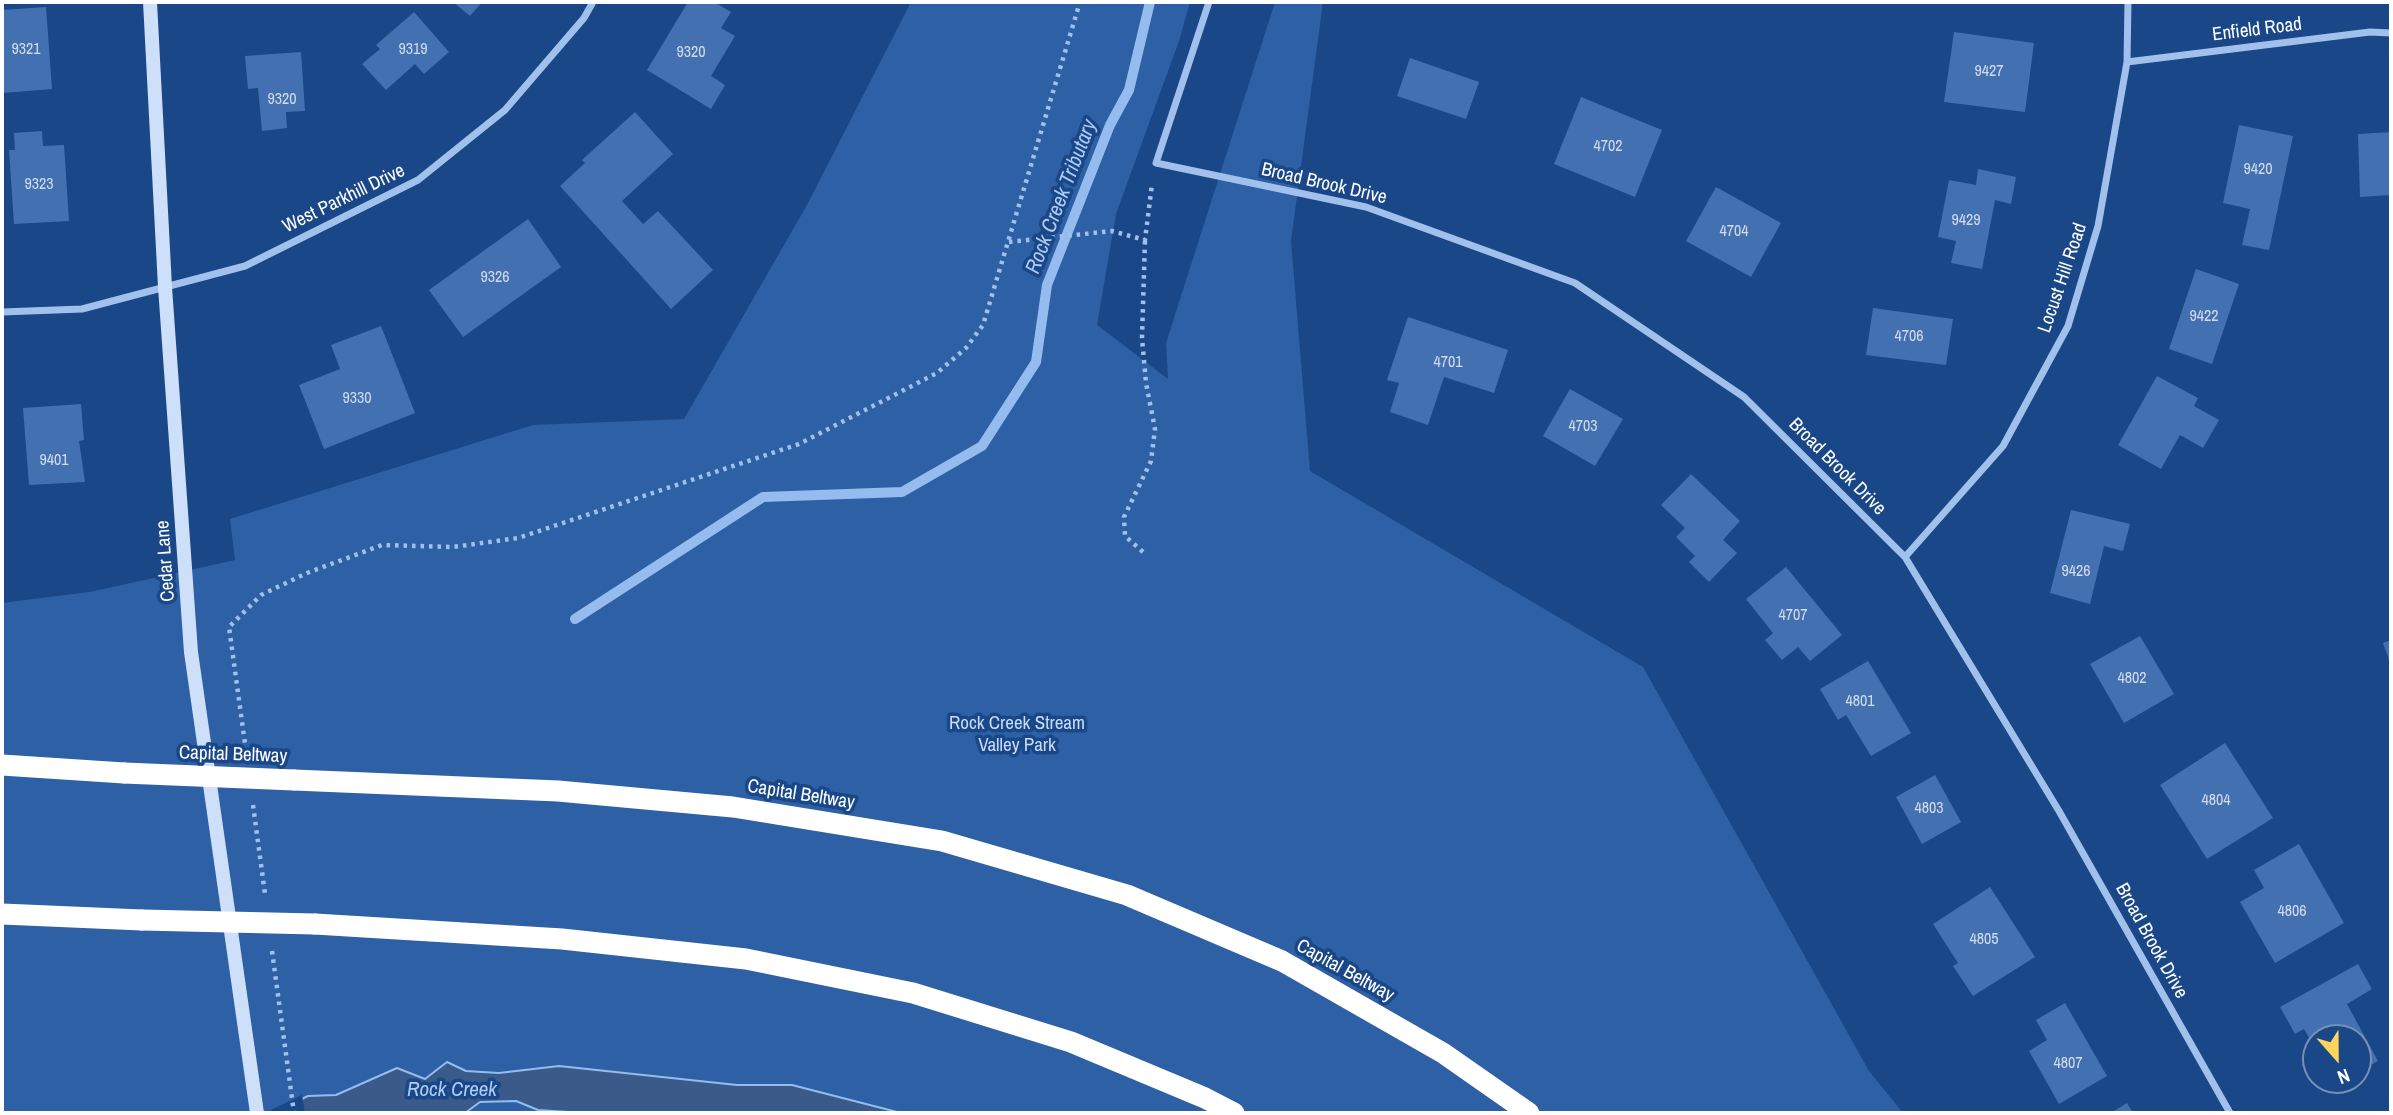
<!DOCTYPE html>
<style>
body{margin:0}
#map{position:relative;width:2393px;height:1115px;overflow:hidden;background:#1a4787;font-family:"Archivo Narrow",sans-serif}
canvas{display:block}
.frame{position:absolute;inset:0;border:4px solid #fff;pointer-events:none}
.north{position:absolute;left:2302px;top:1024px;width:70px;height:70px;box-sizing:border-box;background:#1a4787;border:2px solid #7691b7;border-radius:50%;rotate:159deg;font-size:19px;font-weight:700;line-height:28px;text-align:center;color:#fff}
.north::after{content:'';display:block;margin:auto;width:24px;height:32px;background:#fed45d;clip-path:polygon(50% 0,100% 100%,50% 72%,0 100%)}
</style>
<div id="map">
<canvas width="2393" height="1115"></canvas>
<div class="frame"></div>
<div class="north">N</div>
</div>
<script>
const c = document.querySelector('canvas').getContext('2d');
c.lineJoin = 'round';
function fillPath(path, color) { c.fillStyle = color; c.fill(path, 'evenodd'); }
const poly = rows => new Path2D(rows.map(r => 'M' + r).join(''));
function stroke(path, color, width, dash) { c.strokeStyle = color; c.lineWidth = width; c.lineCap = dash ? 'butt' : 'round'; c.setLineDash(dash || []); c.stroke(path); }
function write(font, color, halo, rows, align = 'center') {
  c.font = font + ' "Archivo Narrow",sans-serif'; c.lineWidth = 7; c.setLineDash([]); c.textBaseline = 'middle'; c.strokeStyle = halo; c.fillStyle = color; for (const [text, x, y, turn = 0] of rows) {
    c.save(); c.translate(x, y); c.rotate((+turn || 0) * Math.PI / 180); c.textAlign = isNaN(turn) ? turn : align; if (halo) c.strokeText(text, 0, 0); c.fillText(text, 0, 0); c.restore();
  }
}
const green = poly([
 [911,2,1190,2,1179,41,1116,214,1097,325,1168,379,1166,343,1275,2,1323,2,1291,241,1310,471,1643,667,1869,1071,1903,1113,2,1113,2,603,90,592,235,560,230,519,533,425,684,419,807,205]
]);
const water = poly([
 [447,1062,466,1071,499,1073,559,1066,737,1085,792,1085,901,1113,584,1113,538,1110,516,1101,480,1102,465,1113,273,1113,308,1096,336,1095,397,1068,425,1079,447,1062]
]);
const pier = poly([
 [302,1095,305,1113,269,1113,271,1110]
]);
const stream = poly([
 [575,619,763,497,902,492,982,446,1036,362,1047,285,1110,125,1129,90,1150,2]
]);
const building = poly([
 [453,2,482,2,470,16],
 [688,2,714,2,731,12,721,28,735,36,711,76,725,85,711,109,647,70],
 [46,7,52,89,2,93,2,10],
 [414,12,449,52,424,74,415,64,386,90,362,64,380,49,376,45],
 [1954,32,2034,43,2025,112,1944,102],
 [301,52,305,111,286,112,287,128,262,131,258,88,248,89,245,56],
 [1410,58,1479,82,1466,119,1397,96],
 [1581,97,1662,130,1635,197,1554,164],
 [635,112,673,154,622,201,643,224,658,211,713,270,671,309,560,186,585,163,582,160],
 [2239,125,2293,136,2269,250,2242,245,2250,209,2223,203],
 [42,131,43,146,64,145,69,221,14,224,9,150,15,150,14,133],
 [2391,132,2391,195,2360,197,2358,134],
 [1978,169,2016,177,2011,204,1995,200,1982,269,1951,263,1956,241,1938,237,1949,180,1976,185],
 [1716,187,1781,223,1751,277,1686,241],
 [528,219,561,267,463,337,429,290],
 [2196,269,2239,284,2212,364,2169,349],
 [1873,308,1953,319,1946,365,1866,355],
 [1408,317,1508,350,1494,393,1444,377,1428,425,1390,412,1399,383,1387,380],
 [381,326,415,413,324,449,299,385,340,369,331,345],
 [2157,376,2198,398,2194,406,2219,420,2203,448,2180,435,2161,469,2118,445],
 [1570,389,1623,419,1595,466,1543,436],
 [81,404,84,440,79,441,85,482,29,485,23,408],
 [1691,474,1740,521,1723,540,1737,553,1709,582,1689,562,1695,556,1676,537,1685,528,1661,505],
 [2071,510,2130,524,2123,551,2104,546,2090,604,2050,593],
 [1786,567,1842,635,1810,661,1798,647,1782,660,1765,640,1773,633,1746,599],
 [2140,636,2174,694,2124,723,2090,664],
 [2391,640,2391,665,2383,643],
 [1868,661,1911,733,1871,756,1846,715,1838,720,1820,689],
 [2225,743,2273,818,2207,859,2160,785],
 [1935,775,1961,822,1922,844,1896,797],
 [2299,844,2344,923,2275,963,2240,902,2264,888,2254,870],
 [1990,887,2035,957,1973,996,1953,966,1958,963,1933,924],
 [2358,964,2372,989,2347,1004,2378,1061,2358,1072,2358,1038,2316,1038,2316,1050,2304,1029,2295,1034,2280,1007],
 [2065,1003,2107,1076,2059,1104,2029,1051,2047,1040,2036,1020],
 [2316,1053,2316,1074,2307,1058],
 [2319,1080,2343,1080,2325,1090],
 [2127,1103,2133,1113,2111,1113]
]);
const path = poly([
 [1009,242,1112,231,1145,240,1152,184],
 [1143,552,1125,536,1124,517,1151,461,1155,429,1146,383,1142,338,1145,240],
 [246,751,229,627,261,595,307,573,382,545,453,547,518,538,799,444,937,373,966,348,983,325,1080,2],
 [253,805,265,894],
 [272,951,294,1113]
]);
const street = poly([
 [1209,2,1156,163,1366,207,1575,283,1744,397,1905,557,2059,811,2230,1113],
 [2127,62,2370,32,2391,33],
 [2,312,82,309,245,266,418,180,505,110,584,18,593,2],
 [1905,557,2003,446,2068,326,2098,226,2127,62,2128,2]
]);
const secondary = poly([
 [150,2,165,287,191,652,257,1113]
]);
const highway = poly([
 [2,765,124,773],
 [294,780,558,791,733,807,942,841,1127,895,1282,961,1443,1053,1529,1113],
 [2,914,142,920],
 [315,924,562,939,746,959,913,993,1071,1042,1205,1098,1234,1113]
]);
const highwayBridge = poly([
 [124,773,294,780],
 [142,920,315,924]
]);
const numberNames = [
 ["9321",26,50],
 ["9319",413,50],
 ["9320",691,53],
 ["9427",1989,72],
 ["9320",282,100],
 ["4702",1608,147],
 ["9420",2258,170],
 ["9323",39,185],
 ["9429",1966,221],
 ["4704",1734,232],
 ["9326",495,278],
 ["9422",2204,317],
 ["4706",1909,337],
 ["4701",1448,363],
 ["9330",357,399],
 ["4703",1583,427],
 ["9401",54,461],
 ["9426",2076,572],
 ["4707",1793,616],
 ["4802",2132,679],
 ["4801",1860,702],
 ["4804",2216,801],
 ["4803",1929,809],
 ["4806",2292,912],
 ["4805",1984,940],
 ["4807",2068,1064]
];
const streetNames = [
 ["Enfield Road",2257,30,-7],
 ["Broad Brook Drive",1324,184,13],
 ["West Parkhill Drive",344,199,-26],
 ["Locust Hill Road",2063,278,-71],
 ["Broad Brook Drive",1837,467,45],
 ["Cedar Lane",166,561,-94],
 ["Capital Beltway",233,755,2],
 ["Capital Beltway",801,795,9],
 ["Broad Brook Drive",2151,941,61],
 ["Capital Beltway",1345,971,29]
];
const parkNames = [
 ["Rock Creek Stream",1017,724],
 ["Valley Park",1017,746]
];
const waterNames = [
 ["Rock Creek Tributary",1062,197,-69],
 ["Rock Creek",452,1090]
];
fillPath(green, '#2d60a5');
fillPath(water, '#3a5b8a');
stroke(water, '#94bcee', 2);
fillPath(pier, '#1a4787');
stroke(stream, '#94bcee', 10);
fillPath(building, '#4370b0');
stroke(path, '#a1c1ec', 4.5, [3.5, 5]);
stroke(street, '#a1c1ec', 7);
stroke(secondary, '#cedff9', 14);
stroke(highway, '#fff', 21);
stroke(highwayBridge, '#fff', 21);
write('16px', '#d0dbeb', null, numberNames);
write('19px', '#fff', '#1a4787', streetNames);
write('19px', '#c7dcf9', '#1a4787', parkNames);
write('italic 21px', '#adcbf4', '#1a4787', waterNames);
</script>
